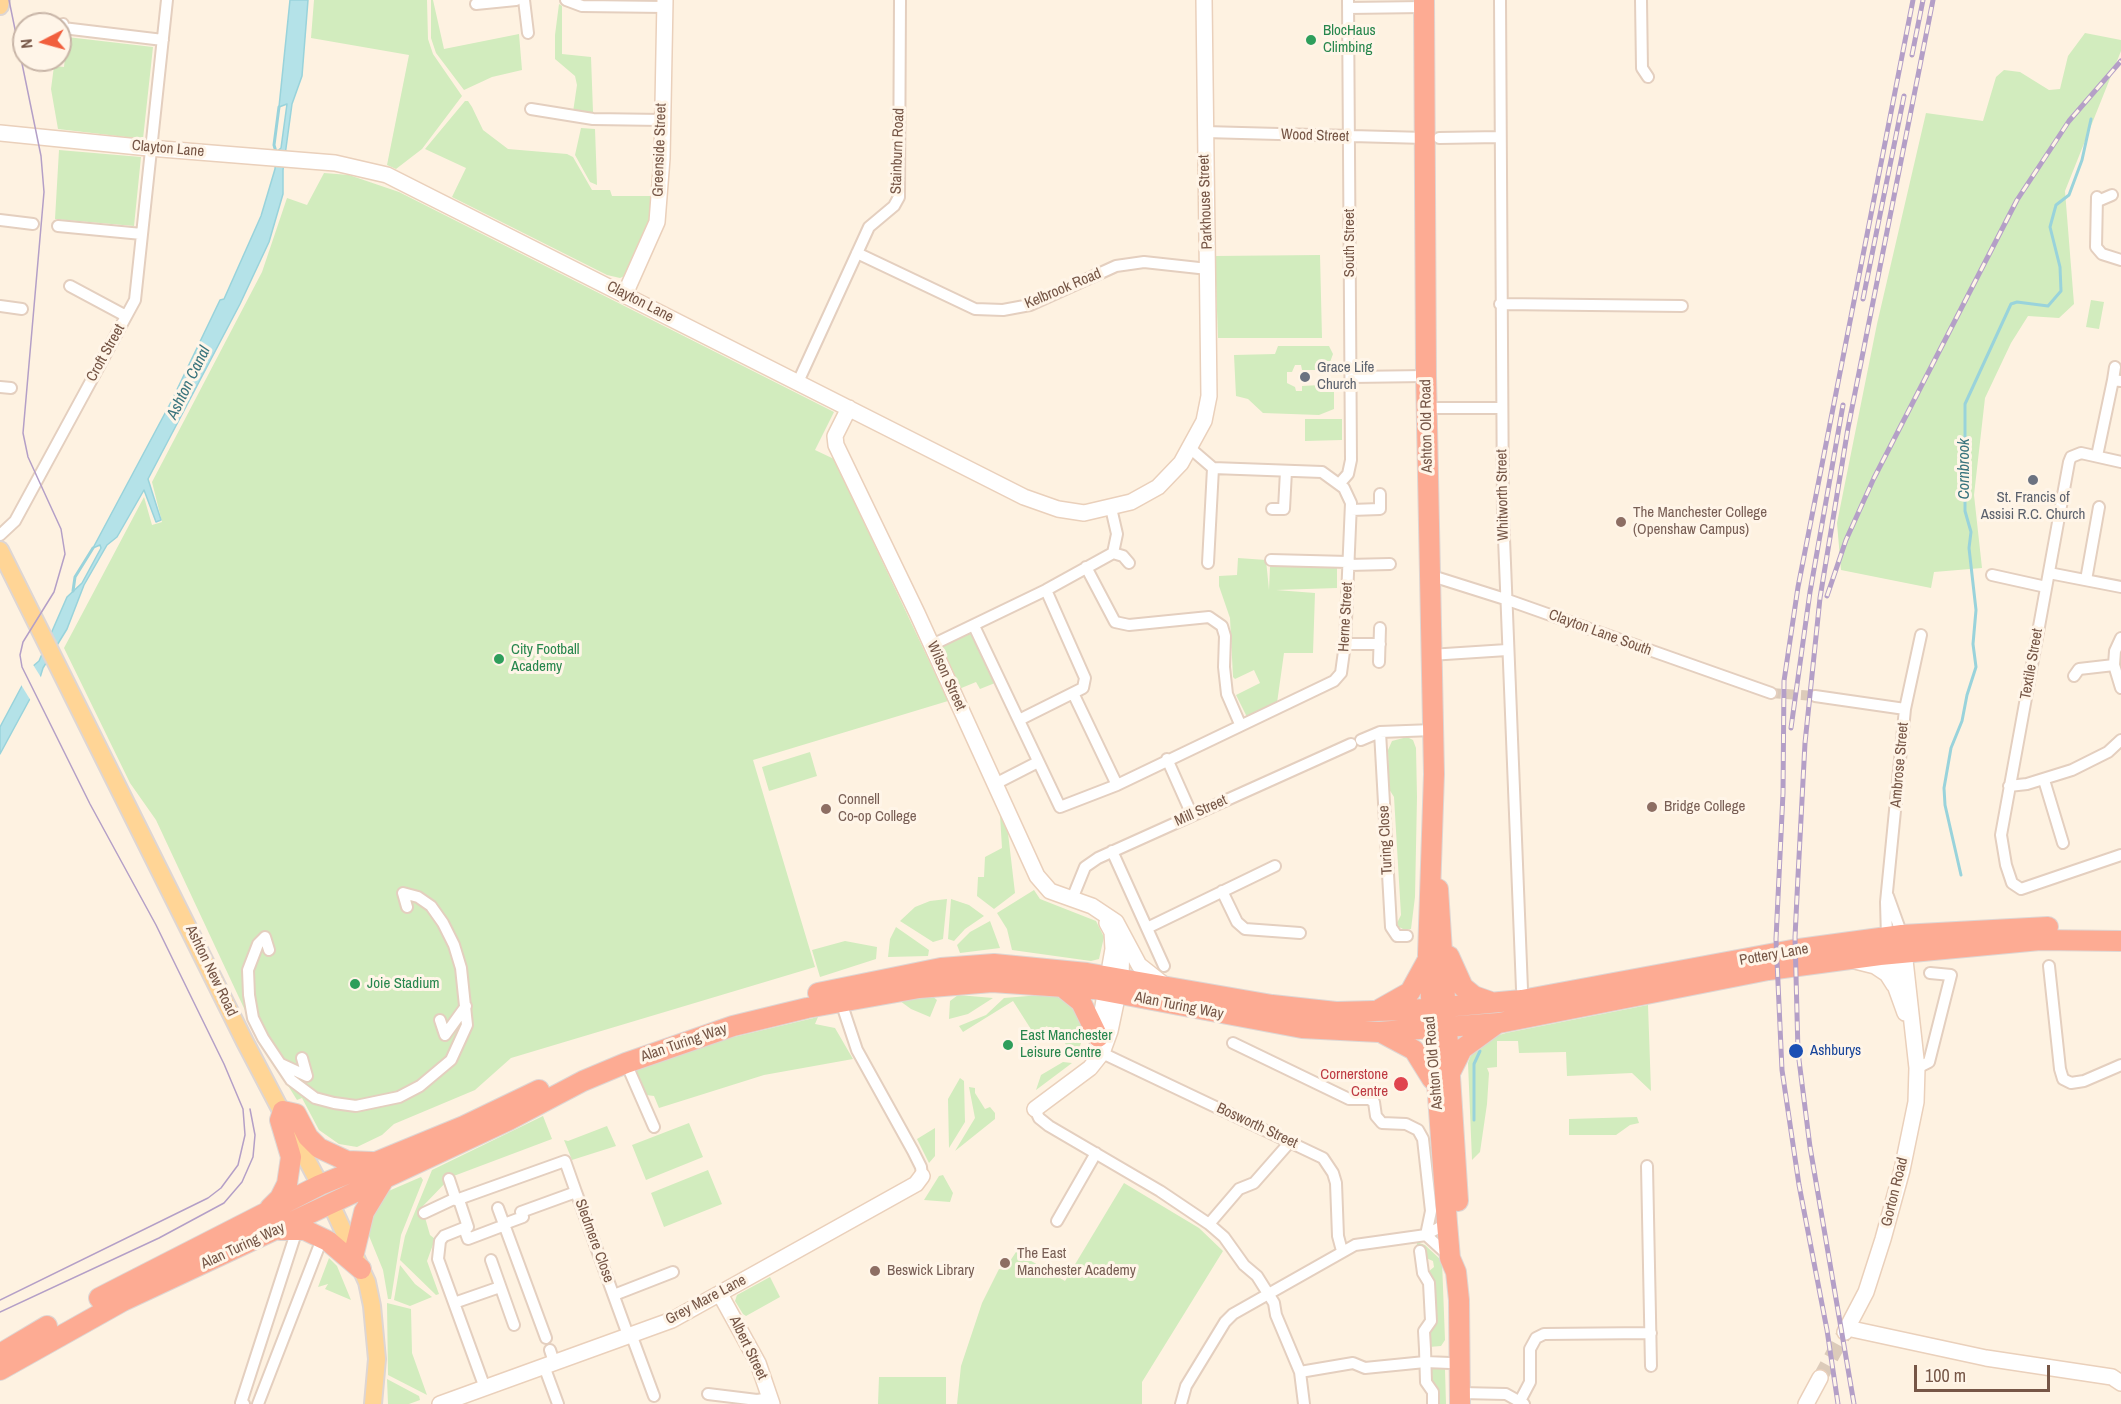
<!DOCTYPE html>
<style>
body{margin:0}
#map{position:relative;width:2121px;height:1404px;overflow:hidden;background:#fef2e1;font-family:"Archivo Narrow",sans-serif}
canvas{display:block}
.north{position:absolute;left:12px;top:12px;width:60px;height:60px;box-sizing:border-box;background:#fff5e8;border:2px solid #c8b5a7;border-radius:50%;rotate:264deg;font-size:16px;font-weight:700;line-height:24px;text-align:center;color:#765646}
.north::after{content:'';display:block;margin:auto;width:21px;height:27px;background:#f15f3d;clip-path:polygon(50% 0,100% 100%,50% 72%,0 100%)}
.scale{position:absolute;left:1914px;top:1365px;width:136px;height:27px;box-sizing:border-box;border:3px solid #765646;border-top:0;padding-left:8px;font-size:18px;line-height:21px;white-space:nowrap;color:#765646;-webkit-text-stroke:4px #fff5e8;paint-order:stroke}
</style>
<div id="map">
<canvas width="2121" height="1404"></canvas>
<div class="north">N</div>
<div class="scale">100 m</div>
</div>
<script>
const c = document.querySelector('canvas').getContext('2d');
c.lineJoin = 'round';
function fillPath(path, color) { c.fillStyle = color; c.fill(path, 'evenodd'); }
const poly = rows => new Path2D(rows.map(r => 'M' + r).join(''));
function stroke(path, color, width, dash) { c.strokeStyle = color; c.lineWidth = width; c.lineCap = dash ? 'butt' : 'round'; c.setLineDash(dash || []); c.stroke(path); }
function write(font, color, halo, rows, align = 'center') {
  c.font = font + ' "Archivo Narrow",sans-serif'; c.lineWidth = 6; c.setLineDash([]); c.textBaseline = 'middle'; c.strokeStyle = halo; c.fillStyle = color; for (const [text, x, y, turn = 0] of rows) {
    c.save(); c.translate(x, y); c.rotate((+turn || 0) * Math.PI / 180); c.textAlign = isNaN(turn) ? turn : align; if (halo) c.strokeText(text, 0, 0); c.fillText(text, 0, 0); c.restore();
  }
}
const green = poly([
 [314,0,427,0,428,39,433,54,462,96,422,149,396,169,387,165,409,55,311,38],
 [431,0,433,0,444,49,519,34,522,70,492,77,464,90,436,53,431,38],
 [559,4,562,6,562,54,591,57,593,112,573,112,577,85,575,76,555,59,555,35],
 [2085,33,2121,40,2121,51,2065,191,2074,304,2059,318,2028,316,2011,343,1985,398,1974,495,1982,568,1934,572,1931,588,1841,570,1837,523,1877,324,1926,113,1983,121,1996,77,2004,70,2020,72,2049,90,2060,89,2068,56],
 [67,37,153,47,143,139,58,129,51,89,54,66,64,67],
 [465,101,468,101,472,107,483,130,508,149,567,154,573,157,592,190,610,190,612,196,655,196,653,215,627,275,620,278,607,275,452,197,466,168,425,149],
 [581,128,595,129,597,185,590,182,575,155],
 [59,150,141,157,134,226,55,219],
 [324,173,349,175,399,192,834,412,815,450,834,459,948,701,753,760,815,967,511,1058,475,1090,394,1124,382,1135,357,1147,339,1144,319,1130,302,1098,297,1100,257,1036,156,820,130,783,64,648,144,497,152,525,162,522,152,482,262,272,287,198,307,205],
 [1320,255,1322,338,1218,338,1215,256],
 [2091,300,2104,302,2099,329,2086,327],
 [1278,346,1329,346,1333,354,1329,365,1320,365,1320,370,1302,370,1301,365,1295,365,1292,372,1287,372,1287,383,1295,387,1296,391,1302,391,1302,386,1320,385,1320,392,1334,392,1334,409,1319,415,1263,413,1248,399,1236,396,1234,355,1275,354],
 [1305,419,1342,419,1342,440,1305,441],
 [1238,558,1266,560,1269,590,1270,567,1337,567,1337,588,1276,590,1315,593,1313,653,1284,653,1277,703,1247,717,1236,695,1260,683,1254,670,1235,679,1233,677,1230,618,1219,586,1219,576,1237,575],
 [972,632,995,683,980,689,976,682,959,689,940,647],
 [1407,737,1413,740,1416,748,1417,797,1415,897,1411,929,1405,930,1399,927,1397,923,1401,915,1394,797,1389,789,1388,750,1392,741],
 [810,752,817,776,769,791,762,767],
 [1000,815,1008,833,1015,893,994,909,977,896,978,877,984,877,985,857,1002,848],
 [1034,890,1040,899,1096,921,1104,937,1099,959,1091,961,1012,950,1007,929,997,913],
 [947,899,943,939,933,942,900,921,915,907,930,901],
 [951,899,969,905,984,916,965,929,954,941,948,939],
 [990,921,1000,948,960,953,957,945,970,932],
 [896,927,929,950,928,956,888,957,890,939],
 [845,941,877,947,876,959,820,977,812,950],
 [1053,994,1074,1007,1082,1024,1082,1040,1078,1052,1061,1053,1068,1048,1062,1038,1056,1041,1047,1026,1034,1034,1013,1001,963,1032,959,1026,986,1015,1004,998],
 [958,995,993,998,968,1014,949,1019,950,1001],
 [932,996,937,1000,930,1017,911,1009,900,1001],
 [1648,1005,1651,1091,1632,1073,1567,1076,1566,1052,1519,1053,1518,1041,1497,1041,1497,1067,1487,1068,1489,1073,1487,1104,1480,1152,1472,1160,1468,1063,1472,1052,1489,1038,1506,1033],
 [818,1017,815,1024,835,1028,853,1059,764,1075,659,1108,654,1096,646,1095,636,1070,717,1041],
 [1063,1062,1072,1063,1036,1090,1041,1075],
 [960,1078,964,1081,965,1122,949,1148,948,1099],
 [969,1087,975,1088,975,1093,985,1109,990,1107,995,1113,995,1119,955,1151,975,1118],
 [543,1116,552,1139,451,1177,422,1207,430,1235,435,1239,427,1261,439,1294,436,1295,400,1260,405,1236,432,1170],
 [1637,1117,1639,1123,1630,1125,1616,1135,1569,1135,1569,1119],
 [689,1123,703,1157,646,1180,632,1145],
 [607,1126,616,1146,572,1160,564,1140,568,1141],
 [935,1128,935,1156,929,1163,917,1139],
 [708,1170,722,1204,664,1227,651,1193],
 [943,1175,953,1193,950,1202,924,1200,939,1176],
 [421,1177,423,1180,401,1235,391,1299,388,1299,383,1270,367,1231,368,1217,384,1193],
 [1124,1183,1199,1228,1223,1251,1142,1382,1142,1404,957,1404,961,1366,982,1303,999,1269,1004,1270,1016,1252,1065,1281],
 [1417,1242,1425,1245,1442,1261,1445,1340,1441,1346,1429,1347,1429,1332,1435,1320,1433,1279,1428,1272,1434,1267,1433,1261,1426,1258,1424,1247,1417,1247],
 [329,1258,337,1266,351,1300,325,1289,328,1284,318,1287],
 [400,1265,415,1284,432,1297,410,1306,394,1300],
 [770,1277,780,1297,746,1316,743,1314,735,1301,737,1295],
 [387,1303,411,1309,412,1353,427,1395,388,1375],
 [1429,1366,1444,1367,1445,1370,1446,1404,1437,1404,1437,1388,1430,1381],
 [879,1377,946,1377,946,1404,878,1404],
 [387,1379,419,1396,420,1400,409,1404,388,1404]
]);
const water = poly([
 [290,0,308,0,302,76,292,104,283,170,283,194,269,242,240,304,148,479,161,520,156,522,144,490,117,537,107,545,84,585,67,629,43,668,38,684,0,754,0,727,32,667,39,661,67,597,82,583,101,548,100,545,93,548,171,402,220,300,224,299,261,216,275,169,276,152,281,148,287,104,279,107,290,0]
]);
const pier = poly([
 [32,663,42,679,31,701,20,683]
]);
const stream = poly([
 [276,152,274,145,279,107],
 [73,591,75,577,93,548],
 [1961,875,1945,805,1944,788,1951,748,1962,721,1967,695,1976,667,1973,644,1976,610,1969,548,1971,532,1965,511,1965,404,2011,304,2017,302,2048,306,2061,291,2060,267,2050,227,2056,205,2069,195,2082,160,2091,119],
 [1474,1120,1474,1064,1480,1051]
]);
const streetTunnel = poly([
 [1771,693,1815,696]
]);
const secondaryTunnel = poly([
 [1820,1378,1845,1332]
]);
const street = poly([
 [524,0,528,33],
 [566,0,582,6,665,7],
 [1500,0,1503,513,1522,989],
 [1641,0,1642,68,1648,77],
 [476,4,516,0],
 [1348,8,1424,7],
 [63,28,163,40],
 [60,50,63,24],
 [531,109,593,119,662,120],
 [1205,132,1425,138],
 [1439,138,1500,137],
 [2097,197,2096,247,2102,254,2121,260],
 [2098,201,2112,195],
 [0,220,33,224],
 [58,226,142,234],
 [857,253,975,309,1003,310,1030,305,1116,266,1144,262,1208,269],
 [70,286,126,316],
 [1500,304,1682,306],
 [0,306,22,309],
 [1351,377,1426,376],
 [2113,380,2115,367],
 [798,382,869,227,894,206,899,197,900,0],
 [0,387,11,388],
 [1427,408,1501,408],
 [2097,456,2113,380,2121,381],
 [2121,462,2081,453,2071,457,2069,462,2001,835,2006,865,2012,883,2021,889,2121,855],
 [1340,483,1348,474,1351,460,1348,0],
 [1272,509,1284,509,1286,471],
 [1351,510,1380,509,1380,494],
 [0,535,15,521,135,300,167,0],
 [1113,553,1123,556,1129,563],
 [1271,560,1348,562],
 [1208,563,1213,468],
 [1348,565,1390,564],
 [1086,567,1115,622,1129,625,1209,617,1222,626,1225,636,1224,667,1227,694,1240,724],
 [2049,573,2121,587],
 [1429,575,1505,599,1771,693],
 [1992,575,2046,587],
 [2086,580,2099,507],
 [974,626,1060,807,1117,785,1334,681,1341,673,1345,644,1351,503,1344,488,1322,472,1213,468,1191,449],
 [2121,638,2115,651,2114,665,2121,688],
 [1345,644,1380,644],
 [932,645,1046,590,1113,553,1117,534,1111,508],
 [1430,655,1507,650],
 [1379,662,1380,628],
 [2074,676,2079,669,2114,665],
 [1073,693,1117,785],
 [1815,696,1905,709],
 [1019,720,1083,688,1085,678,1046,590],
 [1380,732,1391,927,1397,936,1407,936],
 [1361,740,1380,732,1433,730],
 [1167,759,1192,815],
 [2044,780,2063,843],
 [995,784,1038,762],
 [2009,786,2027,784,2072,770,2108,752,2121,740],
 [1112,851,1164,966],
 [1222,891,1237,922,1245,929,1300,933],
 [1888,896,1902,935],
 [1072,899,1085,867,1098,858,1351,744],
 [1147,928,1275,866],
 [1887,938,1886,902,1905,709,1921,635],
 [269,950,265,937,258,944,248,970,249,995,253,1018,263,1038,291,1080,315,1098,334,1103,356,1106,399,1097,420,1086,451,1060,467,1025,461,968,454,945,443,923,431,906,418,897,403,893,407,907],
 [2049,966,2060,1069,2063,1079,2071,1083,2084,1081,2121,1065],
 [841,1002,857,1050,913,1151,921,1167,922,1176],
 [440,1020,445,1035,466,1006],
 [1233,1043,1349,1099,1369,1099,1374,1102,1376,1116,1382,1123,1406,1124,1418,1130,1423,1139,1431,1211,1426,1235],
 [1102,1053,1323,1158,1333,1173,1336,1183,1338,1236,1342,1251],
 [626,1063,654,1127],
 [281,1064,307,1076,302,1058],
 [1917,1068,1929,1062,1951,975,1930,973],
 [1035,1109,1039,1118,1049,1126,1160,1191,1209,1224,1224,1237,1244,1265,1257,1276,1274,1303,1276,1315,1300,1372,1304,1404],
 [1647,1166,1651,1366],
 [449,1179,456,1200,565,1161,576,1192],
 [459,1200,468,1227,464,1228,468,1239,505,1225],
 [498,1208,546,1338],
 [424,1213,456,1198],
 [1057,1221,1096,1153],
 [504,1224,523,1217,521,1212,576,1192,628,1335],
 [1209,1224,1239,1189,1254,1183,1290,1142],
 [464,1228,444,1236,440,1241,438,1259,485,1388],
 [1426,1235,1448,1255],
 [1420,1251,1423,1273,1429,1283,1431,1321,1424,1331,1425,1349,1426,1382,1433,1392,1433,1404],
 [491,1260,514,1325],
 [614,1295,673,1272],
 [454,1303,500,1287],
 [631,1334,654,1396],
 [550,1350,554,1362],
 [544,1366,558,1404],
 [1300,1372,1353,1363,1365,1368,1425,1362,1450,1363],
 [1461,1393,1506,1394,1524,1404],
 [708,1394,757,1400,771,1398],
 [1520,1401,1530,1382,1530,1349,1536,1338,1544,1334,1651,1333],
 [244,1404,241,1403,294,1239],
 [258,1404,320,1244],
 [1181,1404,1186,1386,1225,1322,1233,1314,1355,1245,1426,1235,1447,1223]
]);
const secondary = poly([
 [0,133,149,148,335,163,387,175,1024,497,1058,509,1084,513,1131,502,1158,487,1181,463,1204,421,1209,396,1204,0],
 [625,294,657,222,662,158,665,0],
 [849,408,835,436,836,445,917,613,1037,876,1050,891,1092,906,1116,922,1139,965,1163,984],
 [1888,943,1896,988,1905,1013],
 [1855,961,1875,966,1887,974,1894,985],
 [1097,1040,1113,949,1112,932,1107,923],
 [1035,1109,1090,1068,1102,1053,1110,1031,1121,979,1122,939],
 [720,1294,758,1363,772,1404],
 [1847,1328,1986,1358,2112,1377,2121,1383],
 [1845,1332,1866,1292,1883,1239,1902,1170,1916,1102,1917,1068,1903,942],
 [440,1404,672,1320,916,1184,922,1176],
 [1806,1404,1820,1378]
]);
const primary = poly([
 [0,6,1,0],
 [0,550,245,1042,320,1185],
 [331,1204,367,1282,372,1306,377,1359,373,1404]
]);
const highway = poly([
 [1424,0,1426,376,1434,774,1428,955,1447,1223,1450,1258,1456,1272,1459,1300,1460,1404],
 [1438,889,1458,1201],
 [1449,956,1463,987,1474,996,1491,1002],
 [1061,986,1081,1002,1098,1037],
 [818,993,941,968,994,964,1087,973,1272,1005,1336,1012,1412,1010,1522,1000,1792,950,1902,935,2048,927],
 [1380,1009,1410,992,1427,961],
 [1384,1034,1414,1050,1432,1079],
 [1451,1071,1462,1049,1495,1025],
 [270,1208,280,1198,287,1184,291,1157,280,1120,283,1111,296,1114,308,1137,319,1148,347,1161,372,1162],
 [280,1230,305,1230,328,1241,361,1269],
 [354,1253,364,1212,384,1179],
 [99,1298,320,1185,464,1126,539,1090],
 [0,1354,47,1326],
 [0,1370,123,1301,509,1120,583,1081,626,1063,733,1026,807,1008,919,988,992,982,1094,989,1302,1028,1379,1032,1499,1023,1768,970,1880,955,2040,940,2121,941]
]);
const tram = poly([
 [0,1300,208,1198,221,1188,238,1165,245,1135,243,1109,224,1064,156,925,90,804,22,667,20,655,23,642,54,592,65,554,61,529,28,457,23,433,44,192,41,156,9,0],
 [0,1312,159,1238,224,1203,242,1182,253,1157,255,1135,250,1109]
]);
const rail = poly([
 [1912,55,1923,0],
 [1863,299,1904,96],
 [1827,596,1846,540,1874,478,2017,200,2069,121,2121,61],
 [1791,728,1810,592,1843,405],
 [1838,1404,1827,1330,1799,1185,1782,1070,1776,939,1783,793,1784,681,1798,587,1913,0],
 [1854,1404,1810,1147,1798,1052,1795,937,1798,876,1805,743,1820,598,1848,428,1933,0]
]);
const markers = [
 [1311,40,6,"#2e9e5b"],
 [1305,377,6,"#6b7280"],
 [2033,480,6,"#6b7280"],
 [1621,522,6,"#8d6e63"],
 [499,659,6,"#2e9e5b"],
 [1652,807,6,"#8d6e63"],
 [826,809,6,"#8d6e63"],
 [355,984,6,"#2e9e5b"],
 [1008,1045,6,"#2e9e5b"],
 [1796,1051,8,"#1a4fb4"],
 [1401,1084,8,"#e0444e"],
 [1005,1263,6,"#8d6e63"],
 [875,1271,6,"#8d6e63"]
];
const leisureNames = [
 ["BlocHaus",1323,31],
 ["Climbing",1323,48],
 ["City Football",511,650],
 ["Academy",511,667],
 ["Joie Stadium",367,984],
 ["East Manchester",1020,1036],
 ["Leisure Centre",1020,1053]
];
const streetNames = [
 ["Wood Street",1315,136,2],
 ["Clayton Lane",168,149,5],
 ["Greenside Street",660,150,-88],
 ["Stainburn Road",898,151,-88],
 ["Parkhouse Street",1206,202,-92],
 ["South Street",1350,243,-90],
 ["Kelbrook Road",1063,289,-23],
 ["Clayton Lane",640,302,27],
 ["Croft Street",106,353,-61],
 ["Ashton Old Road",1427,426,-91],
 ["Whitworth Street",1503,495,-91],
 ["Herne Street",1346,617,-87],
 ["Clayton Lane South",1600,633,20],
 ["Textile Street",2032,664,-80],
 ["Wilson Street",946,676,66],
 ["Ambrose Street",1900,765,-85],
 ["Mill Street",1201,811,-24],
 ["Turing Close",1386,840,-93],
 ["Pottery Lane",1774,955,-10],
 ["Ashton New Road",211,971,64],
 ["Alan Turing Way",1179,1006,11],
 ["Alan Turing Way",684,1043,-19],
 ["Ashton Old Road",1434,1063,-95],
 ["Bosworth Street",1257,1126,25],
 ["Gorton Road",1895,1192,-76],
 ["Sledmere Close",594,1241,70],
 ["Alan Turing Way",243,1246,-25],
 ["Grey Mare Lane",706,1300,-28],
 ["Albert Street",748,1348,64]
];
const worshipNames = [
 ["Grace Life",1317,368],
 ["Church",1317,385],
 ["St. Francis of",2033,498,"center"],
 ["Assisi R.C. Church",2033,515,"center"]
];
const educationNames = [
 ["The Manchester College",1633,513],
 ["(Openshaw Campus)",1633,530],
 ["Connell",838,800],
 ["Co-op College",838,817],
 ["Bridge College",1664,807],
 ["The East",1017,1254],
 ["Manchester Academy",1017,1271],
 ["Beswick Library",887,1271]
];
const transitNames = [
 ["Ashburys",1810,1051]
];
const healthNames = [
 ["Cornerstone",1388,1075],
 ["Centre",1388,1092]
];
const waterNames = [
 ["Ashton Canal",189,383,-64],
 ["Cornbrook",1965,469,-90]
];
fillPath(green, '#d2ecbe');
fillPath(water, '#b4e2e8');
stroke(water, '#99d3db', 1.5);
fillPath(pier, '#fef2e1');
stroke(stream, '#99d3db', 3);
stroke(streetTunnel, '#dccbba', 10, [10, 5]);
stroke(secondaryTunnel, '#dccbba', 15, [15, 8]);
stroke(street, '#e4cfbf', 14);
stroke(secondary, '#ead0bb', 18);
stroke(primary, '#ded6d3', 20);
stroke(highway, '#ded6d3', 22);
stroke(street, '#fff', 10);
stroke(secondary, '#fff', 15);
stroke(primary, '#ffd596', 16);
stroke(highway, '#fdab93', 20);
stroke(tram, '#b49fc7', 1.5);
stroke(rail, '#b49fc7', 5);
stroke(rail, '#fff5e8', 3, [9]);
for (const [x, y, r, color] of markers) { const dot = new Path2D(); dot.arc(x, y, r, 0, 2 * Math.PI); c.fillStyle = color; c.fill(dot); stroke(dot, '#fff5e8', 2); }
write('15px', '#27864d', '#fff5e8', leisureNames, 'left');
write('15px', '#765646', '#fff5e8', streetNames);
write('15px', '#5b616d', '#fff5e8', worshipNames, 'left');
write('15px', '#785e54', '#fff5e8', educationNames, 'left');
write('15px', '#164399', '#fff5e8', transitNames, 'left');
write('15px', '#be3a42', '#fff5e8', healthNames, 'right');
write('italic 16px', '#39747d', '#fff5e8', waterNames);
</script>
